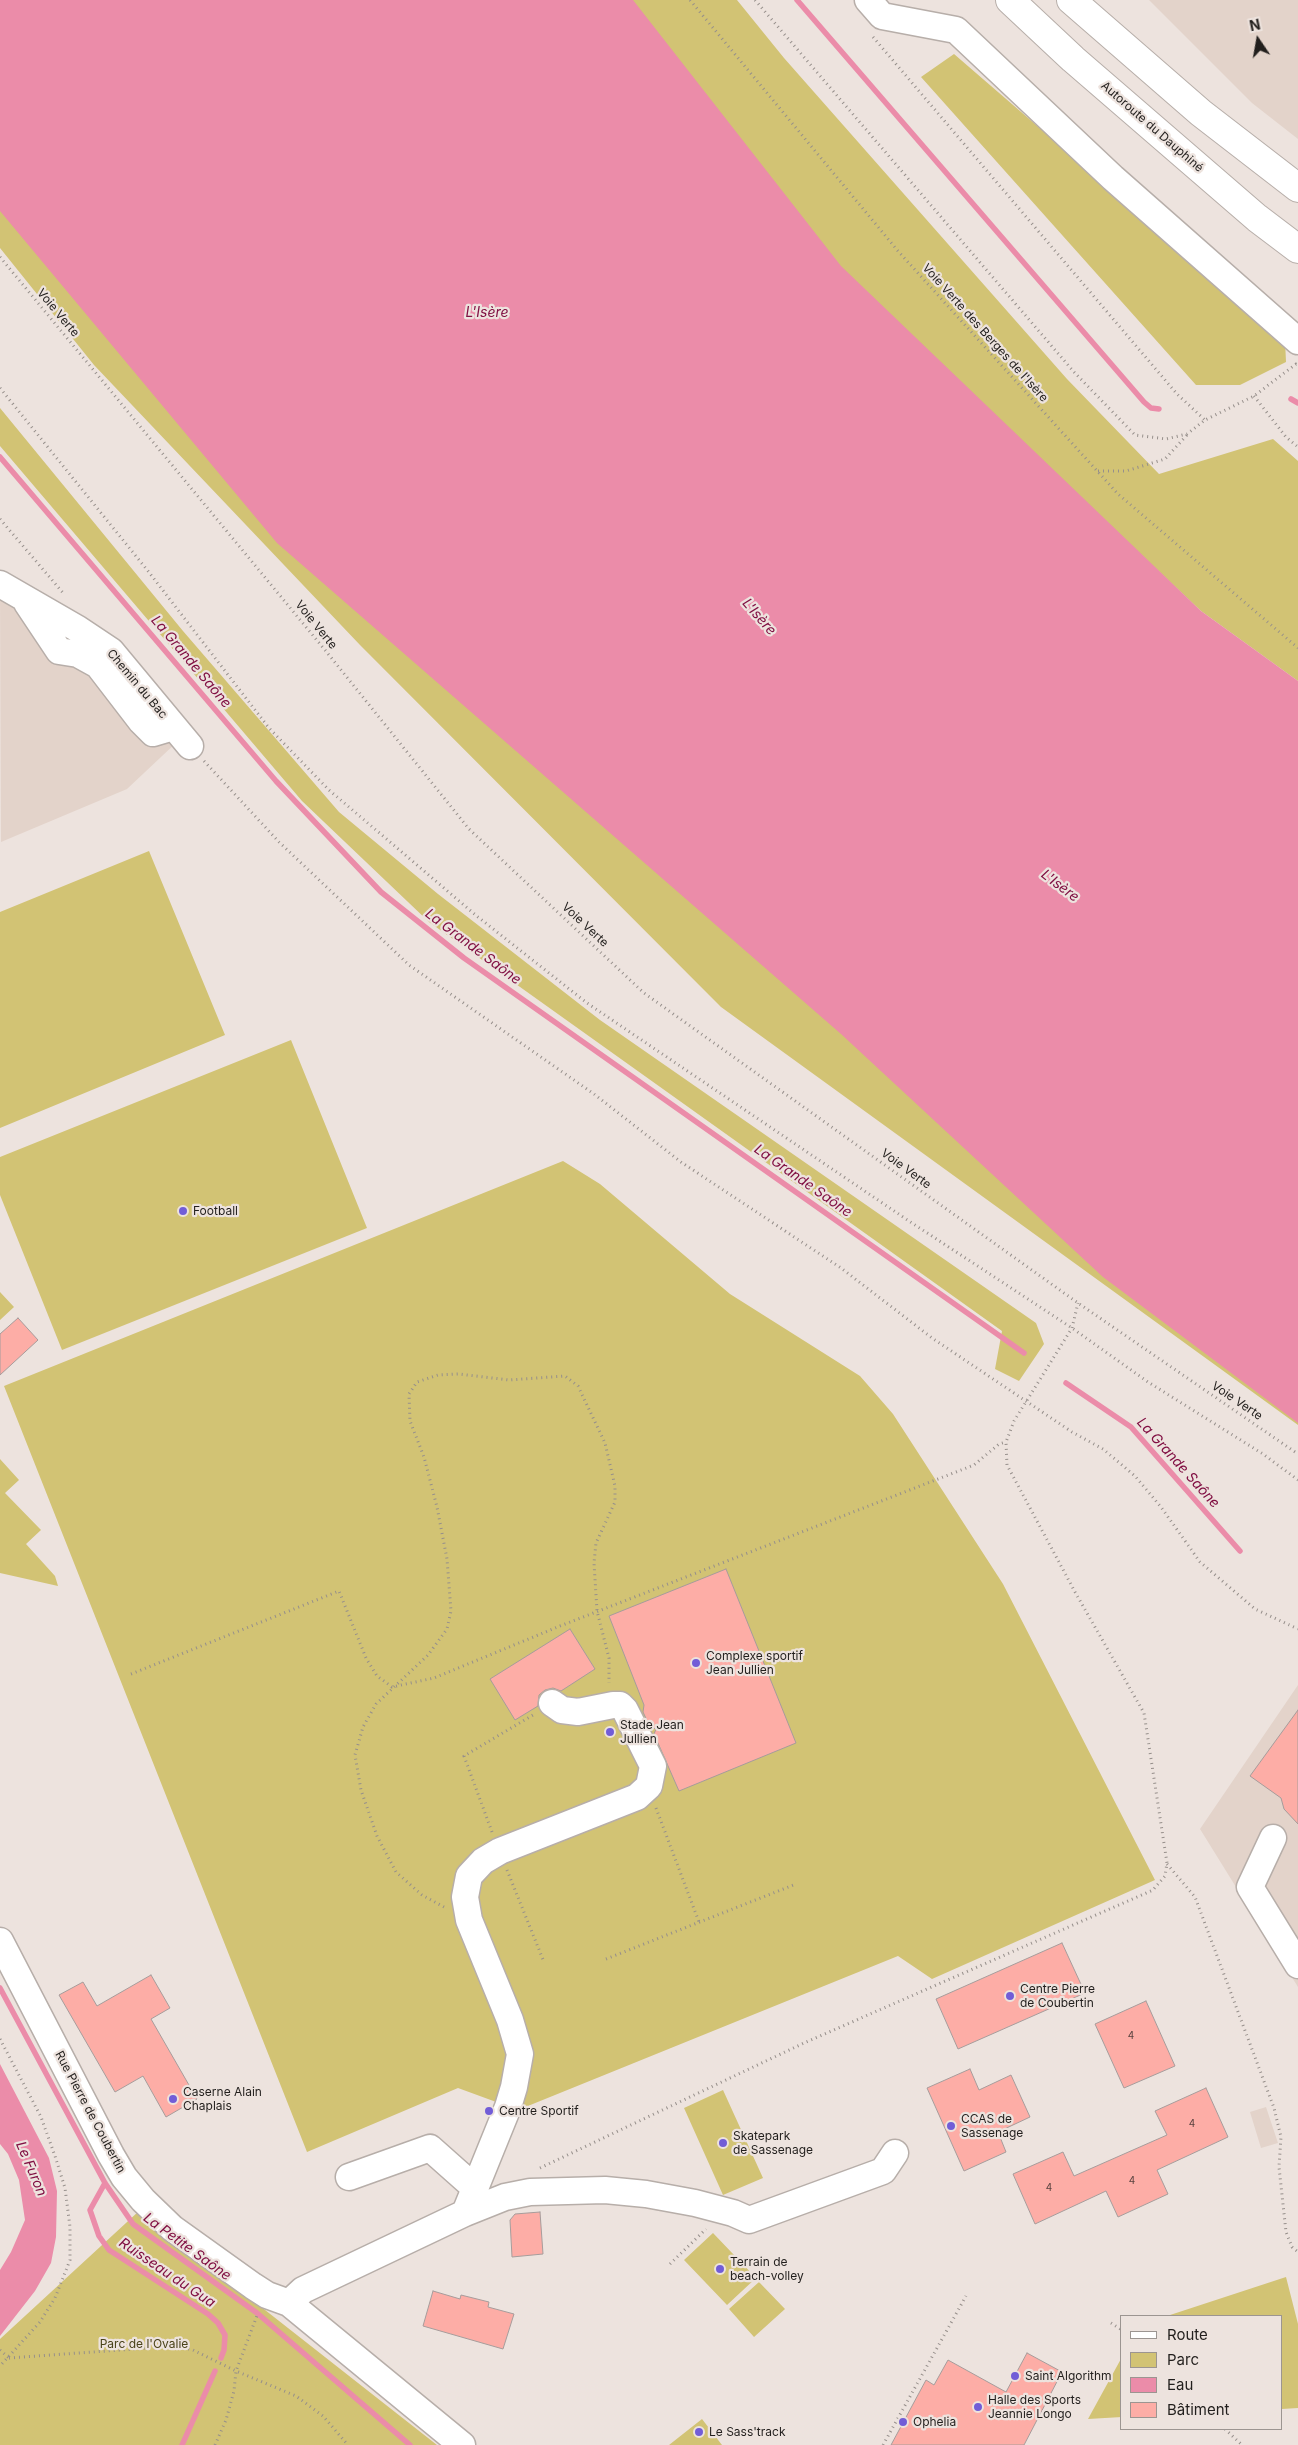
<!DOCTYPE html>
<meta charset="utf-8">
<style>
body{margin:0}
#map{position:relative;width:1298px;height:2445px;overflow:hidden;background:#ede3de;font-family:Inter,sans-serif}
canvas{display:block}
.legend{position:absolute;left:1120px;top:2315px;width:162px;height:115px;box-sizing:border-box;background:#ede3de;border:1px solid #9c9591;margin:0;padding:6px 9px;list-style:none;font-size:15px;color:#221f1d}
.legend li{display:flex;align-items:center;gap:10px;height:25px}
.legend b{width:25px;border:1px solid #9c9591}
.north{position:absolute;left:1233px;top:15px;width:50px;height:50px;-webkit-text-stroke:4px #ede3de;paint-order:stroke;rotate:348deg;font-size:14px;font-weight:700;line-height:20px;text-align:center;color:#221f1d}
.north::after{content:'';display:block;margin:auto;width:18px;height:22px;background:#221f1d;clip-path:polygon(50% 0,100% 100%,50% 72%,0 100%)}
</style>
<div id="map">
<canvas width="1298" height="2445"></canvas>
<ul class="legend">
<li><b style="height:6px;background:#fff"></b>Route</li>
<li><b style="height:14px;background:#d2c374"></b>Parc</li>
<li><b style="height:14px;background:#eb8ca9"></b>Eau</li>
<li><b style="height:14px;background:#fdada6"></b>Bâtiment</li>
</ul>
<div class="north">N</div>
</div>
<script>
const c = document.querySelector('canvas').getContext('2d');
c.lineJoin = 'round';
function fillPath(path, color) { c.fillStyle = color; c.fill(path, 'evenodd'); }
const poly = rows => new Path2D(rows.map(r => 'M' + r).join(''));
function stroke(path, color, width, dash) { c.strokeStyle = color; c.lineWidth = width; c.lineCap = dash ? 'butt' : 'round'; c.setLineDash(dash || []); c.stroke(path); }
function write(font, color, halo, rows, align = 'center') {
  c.font = font + ' Inter,sans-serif'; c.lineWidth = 4.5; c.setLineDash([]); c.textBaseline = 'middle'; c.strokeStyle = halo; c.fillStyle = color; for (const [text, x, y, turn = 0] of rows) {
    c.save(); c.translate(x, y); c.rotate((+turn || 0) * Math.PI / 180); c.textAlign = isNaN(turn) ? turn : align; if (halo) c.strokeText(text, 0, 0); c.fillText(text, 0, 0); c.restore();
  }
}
const built = poly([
 [1149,0,1298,0,1298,139,1252,103],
 [0,587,102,650,178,741,127,789,1,842],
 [1298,1685,1298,1987,1200,1829],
 [1266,2107,1278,2143,1261,2148,1250,2112]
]);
const green = poly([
 [550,0,737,0,784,58,1067,379,1159,474,1273,439,1298,461,1298,681,1201,611],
 [954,54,1285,340,1286,362,1240,385,1196,385,921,77],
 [0,171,1298,1412,1298,1425,721,1007,360,645,94,365,0,248],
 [0,408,183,631,339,812,438,894,600,1020,1036,1323,1044,1344,1019,1381,995,1369,1002,1331,429,922,302,801,0,446],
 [149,851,225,1035,0,1128,0,912],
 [291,1040,367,1228,62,1350,0,1195,0,1157],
 [563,1161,600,1184,730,1294,860,1376,893,1414,1003,1584,1155,1880,932,1979,898,1956,518,2110,458,2088,307,2152,4,1386],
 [0,1292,14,1307,0,1320],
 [0,1459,19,1480,5,1493,41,1530,26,1544,55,1576,58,1586,0,1573],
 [723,2090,763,2178,723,2195,684,2108],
 [139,2211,437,2445,0,2445,0,2339],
 [713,2233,756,2278,727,2305,684,2260],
 [1286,2277,1298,2324,1298,2408,1282,2409,1282,2316,1167,2316],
 [759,2282,785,2309,754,2337,729,2309],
 [1122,2357,1122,2417,1088,2419],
 [702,2419,722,2445,669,2445]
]);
const water = poly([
 [0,0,633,0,841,266,1201,611,1298,681,1298,1423,1103,1277,841,1034,277,543,0,211],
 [0,2064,49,2158,57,2191,56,2237,51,2263,35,2291,0,2336,0,2270,11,2252,25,2220,19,2180,8,2154,0,2144]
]);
const stream = poly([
 [797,0,1144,402,1151,408,1159,409],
 [1291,399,1298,403],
 [0,457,276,781,381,892,464,958,1024,1353],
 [1066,1383,1131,1427,1240,1551],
 [0,1988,105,2183,133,2224,257,2313,410,2445],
 [105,2183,90,2210,99,2236,109,2250,208,2314,218,2323,225,2335,224,2350,221,2358],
 [182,2445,215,2371]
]);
const building = poly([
 [18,1318,38,1340,0,1375,0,1334,18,1318],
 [726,1569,796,1743,679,1791,654,1734,656,1729,650,1727,643,1712,644,1705,609,1616,726,1569],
 [570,1629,595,1669,561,1691,553,1688,545,1690,539,1695,538,1706,515,1720,490,1679,570,1629],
 [1298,1710,1298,1824,1284,1809,1281,1798,1250,1776,1298,1710],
 [1062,1943,1085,1993,958,2049,936,1999,1062,1943],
 [151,1975,170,2008,151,2019,197,2099,166,2117,143,2076,115,2092,59,1995,83,1982,97,2006,151,1975],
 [1146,2001,1175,2066,1124,2088,1095,2024,1146,2001],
 [970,2069,979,2090,1011,2075,1030,2117,998,2132,1006,2152,964,2171,927,2088,970,2069],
 [1206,2088,1228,2137,1157,2170,1168,2194,1118,2217,1106,2191,1035,2224,1013,2174,1063,2152,1074,2176,1167,2135,1155,2111,1206,2088],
 [540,2212,543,2254,512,2257,510,2220,515,2214,540,2212],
 [433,2291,460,2299,461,2295,489,2302,488,2307,514,2314,503,2349,423,2326,433,2291],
 [1027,2353,1062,2372,1024,2445,891,2445,926,2380,934,2385,948,2360,1006,2392,1027,2353]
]);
const path = poly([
 [690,0,898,251,1118,494,1298,648],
 [755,0,1074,372,1135,435,1166,439,1187,434,1205,420,1254,396,1296,364,1298,366],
 [873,37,1177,394,1205,420],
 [0,257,325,650,469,829,644,993,1078,1303,1298,1454],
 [0,388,148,571,269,728,329,790,478,917,587,1003,906,1219,1072,1328,1148,1382,1263,1454,1298,1480],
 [1254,396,1286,437,1298,447],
 [1098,471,1126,471,1165,459,1187,435],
 [0,519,64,594],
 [204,761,279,842,409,965,594,1094,681,1162,841,1268,932,1338,1072,1432,1103,1449,1135,1476,1161,1507,1200,1562,1255,1609,1298,1629],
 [131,1674,339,1591,366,1658,377,1676,392,1687,434,1678,560,1626,974,1465,999,1444,1006,1442],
 [656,1808,699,1922],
 [492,1832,464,1756,533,1715],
 [1167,1864,1195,1897,1274,2108,1281,2137,1279,2167,1286,2232,1292,2247,1298,2252],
 [507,1870,544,1962],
 [444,1907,422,1895,396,1872,377,1836,361,1790,355,1755,363,1727,376,1704,428,1655,447,1629,451,1611,447,1559,437,1507,424,1457,410,1421,409,1394,417,1382,438,1375,459,1374,509,1380,565,1376,578,1386,605,1443,615,1486,615,1502,596,1543,594,1563,597,1611,609,1658,609,1683],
 [606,1959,796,1884],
 [0,2039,41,2117,55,2156,65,2188,70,2227,70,2260,55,2298,40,2322,0,2366],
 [540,2168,804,2043,1153,1890,1165,1876,1167,1863,1144,1713,1075,1592,1007,1465,1006,1442,1014,1421,1072,1328,1078,1303],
 [670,2264,706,2229],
 [1111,2323,1122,2330],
 [0,2350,9,2358],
 [9,2358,177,2346,193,2350,236,2371,296,2396,323,2416,348,2445],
 [1225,2429,1242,2445],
 [215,2445,226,2420,234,2391,236,2371,258,2313],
 [883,2445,966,2296]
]);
const minor = poly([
 [868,0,882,16,956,30,1113,178,1298,341],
 [0,584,78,629,111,651,190,746],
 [27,603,59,651,78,654,98,665,141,721,153,733,173,727],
 [1273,1838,1250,1887,1298,1965],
 [0,1941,111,2155,124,2177,143,2200,172,2228,253,2286,267,2295,289,2303,462,2445],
 [349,2177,430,2148,475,2188],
 [465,2213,508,2107,514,2087,520,2054,510,2020,469,1920,465,1897,469,1876,483,1861,500,1851,637,1797,649,1786,653,1766,625,1710,620,1705,613,1705,578,1712,562,1710,552,1703],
 [289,2303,303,2290,465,2213,505,2197,530,2192,605,2190,646,2194,695,2203,733,2213,749,2220,883,2171,895,2153]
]);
const highway = poly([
 [1010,0,1073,59,1257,218,1298,249],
 [1071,0,1201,113,1298,188]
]);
const markers = [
 [183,1211,5,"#725dd7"],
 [696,1663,5,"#725dd7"],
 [610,1732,5,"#725dd7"],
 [1010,1996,5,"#725dd7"],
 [173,2099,5,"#725dd7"],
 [489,2111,5,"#725dd7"],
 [951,2126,5,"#725dd7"],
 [723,2143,5,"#725dd7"],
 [720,2269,5,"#725dd7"],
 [1015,2376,5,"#725dd7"],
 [978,2407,5,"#725dd7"],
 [903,2422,5,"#725dd7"],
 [699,2432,5,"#725dd7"]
];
const numberNames = [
 ["4",1131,2036],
 ["4",1192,2124],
 ["4",1132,2181],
 ["4",1049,2188]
];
const streetNames = [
 ["Autoroute du Dauphiné",1152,127,41],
 ["Voie Verte",58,313,50],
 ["Voie Verte des Berges de l'Isère",985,333,48],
 ["Voie Verte",316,625,51],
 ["Chemin du Bac",137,684,50],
 ["Voie Verte",585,925,43],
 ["Voie Verte",906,1169,36],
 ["Voie Verte",1237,1401,34],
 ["Rue Pierre de Coubertin",90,2112,62]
];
const poiNames = [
 ["Football",193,1211],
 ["Complexe sportif",706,1656],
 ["Jean Jullien",706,1670],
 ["Stade Jean",620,1725],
 ["Jullien",620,1739],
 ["Centre Pierre",1020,1989],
 ["de Coubertin",1020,2003],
 ["Caserne Alain",183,2092],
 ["Chaplais",183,2106],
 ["Centre Sportif",499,2111],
 ["CCAS de",961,2119],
 ["Sassenage",961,2133],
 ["Skatepark",733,2136],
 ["de Sassenage",733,2150],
 ["Terrain de",730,2262],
 ["beach-volley",730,2276],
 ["Saint Algorithm",1025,2376],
 ["Halle des Sports",988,2400],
 ["Jeannie Longo",988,2414],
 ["Ophelia",913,2422],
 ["Le Sass'track",709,2432]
];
const parkNames = [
 ["Parc de l'Ovalie",144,2344]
];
const waterNames = [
 ["L'Isère",487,313],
 ["L'Isère",759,617,49],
 ["La Grande Saône",191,662,50],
 ["L'Isère",1060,886,37],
 ["La Grande Saône",473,947,37],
 ["La Grande Saône",803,1181,35],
 ["La Grande Saône",1178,1463,48],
 ["Le Furon",31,2169,67],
 ["La Petite Saône",187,2247,36],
 ["Ruisseau du Gua",167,2273,34]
];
fillPath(built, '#e3d3ca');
fillPath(green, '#d2c374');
fillPath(water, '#eb8ca9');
stroke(stream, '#eb8ca9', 5.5);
fillPath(building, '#fdada6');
stroke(building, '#a69c9b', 1);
stroke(minor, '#b7aea9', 29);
stroke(highway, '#b7aea9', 30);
stroke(path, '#968f8b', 3, [1, 4]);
stroke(minor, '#fff', 26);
stroke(highway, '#fff', 28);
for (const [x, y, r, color] of markers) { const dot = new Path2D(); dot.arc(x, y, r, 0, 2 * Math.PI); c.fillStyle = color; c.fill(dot); stroke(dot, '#ede3de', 2); }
write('10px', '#59423f', null, numberNames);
write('12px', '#221f1d', '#ede3de', streetNames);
write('12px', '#221f1d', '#ede3de', poiNames, 'left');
write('12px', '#4a431a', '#ede3de', parkNames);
write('italic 14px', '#811043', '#ede3de', waterNames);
</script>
